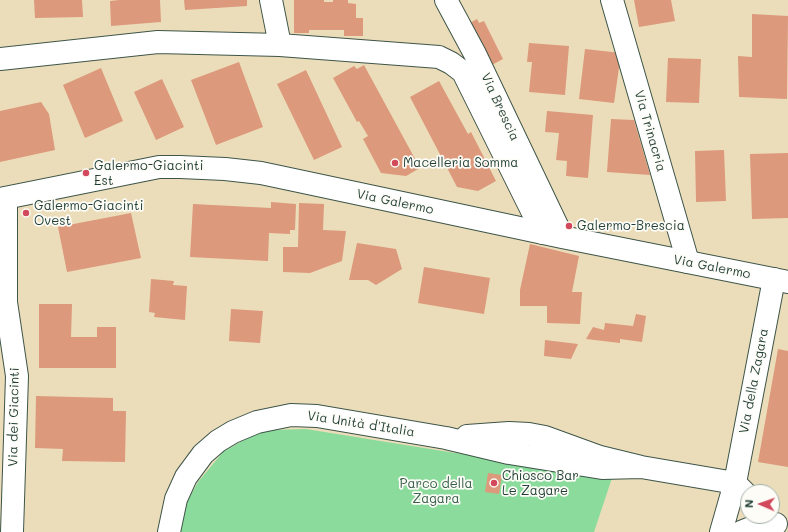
<!DOCTYPE html>
<meta charset="utf-8">
<style>
body{margin:0}
#map{position:relative;width:788px;height:532px;overflow:hidden;background:#ecddba;font-family:Mali,sans-serif}
canvas{display:block}
.north{position:absolute;left:740px;top:484px;width:40px;height:40px;box-sizing:border-box;background:#fdfcf7;border:1px solid #a4b0a9;border-radius:50%;rotate:272deg;font-size:11px;font-weight:700;line-height:16px;text-align:center;color:#1f3d34}
.north::after{content:'';display:block;margin:auto;width:14px;height:18px;background:#d1495b;clip-path:polygon(50% 0,100% 100%,50% 72%,0 100%)}
</style>
<div id="map">
<canvas width="788" height="532"></canvas>
<div class="north">N</div>
</div>
<script>
const c = document.querySelector('canvas').getContext('2d');
c.lineJoin = 'round';
function fillPath(path, color) { c.fillStyle = color; c.fill(path, 'evenodd'); }
const poly = rows => new Path2D(rows.map(r => 'M' + r).join(''));
function stroke(path, color, width, dash) { c.strokeStyle = color; c.lineWidth = width; c.lineCap = dash ? 'butt' : 'round'; c.setLineDash(dash || []); c.stroke(path); }
function write(font, color, halo, rows, align = 'center') {
  c.font = font + ' Mali,sans-serif'; c.lineWidth = 3.5; c.setLineDash([]); c.textBaseline = 'middle'; c.strokeStyle = halo; c.fillStyle = color; for (const [text, x, y, turn = 0] of rows) {
    c.save(); c.translate(x, y); c.rotate((+turn || 0) * Math.PI / 180); c.textAlign = isNaN(turn) ? turn : align; if (halo) c.strokeText(text, 0, 0); c.fillText(text, 0, 0); c.restore();
  }
}
const green = poly([
 [306,429,399,444,612,478,594,532,180,532,187,502,198,482,223,452,242,441,267,430]
]);
const building = poly([
 [34,0,82,0,83,17,35,18],
 [119,0,160,0,161,22,111,26,110,1],
 [184,0,247,0,247,6,185,10],
 [294,0,324,0,324,2,333,2,333,0,348,0,348,3,356,4,356,18,363,18,363,36,344,36,344,30,309,30,309,33,294,33],
 [634,0,671,0,675,21,639,27],
 [752,14,788,16,787,99,739,97,738,56,752,57],
 [477,19,479,23,484,21,503,59,490,66,468,24],
 [529,43,569,46,565,95,529,92,532,62,527,62],
 [585,49,621,53,614,103,579,99],
 [668,58,701,59,699,103,666,102],
 [239,62,263,127,216,145,191,80],
 [364,65,420,168,406,176,381,173,363,139,368,136,359,121,357,122,333,78,354,66,357,69],
 [101,68,123,121,85,138,63,85],
 [306,70,342,147,314,160,277,84],
 [162,79,184,127,156,140,134,92],
 [439,81,468,134,471,132,496,181,478,191,457,187,410,97],
 [41,102,49,114,55,150,0,162,0,111],
 [547,111,593,115,588,178,566,176,567,161,556,160,559,133,545,132],
 [611,119,634,120,650,175,607,172],
 [724,150,726,201,696,202,695,151],
 [788,153,788,218,752,219,750,154],
 [271,202,296,204,295,230,290,230,290,234,269,233,268,261,190,257,193,204,271,208],
 [299,203,324,204,323,230,346,231,342,261,310,273,283,272,283,247,298,247],
 [131,213,141,258,67,272,58,227],
 [357,243,396,249,402,269,376,285,368,280,349,280],
 [530,244,579,256,572,292,582,292,580,324,547,323,547,306,520,306,520,290],
 [424,267,490,278,484,314,418,303],
 [151,279,174,281,173,285,187,286,185,320,154,317,155,313,149,312],
 [39,304,72,304,71,337,97,337,97,327,116,327,116,368,39,368],
 [231,309,263,311,260,343,229,341],
 [636,314,646,316,642,342,620,339,620,343,586,339,593,327,604,330,605,323,633,326],
 [545,340,578,344,571,359,544,356],
 [778,349,788,351,788,467,758,462],
 [36,396,113,398,113,411,126,411,125,462,62,461,63,449,35,448],
 [488,473,502,475,499,494,485,492]
]);
const minor = poly([
 [271,0,280,45],
 [446,0,475,54,561,234],
 [612,0,688,262],
 [0,59,158,42,280,45,439,57,451,63,463,72,543,233],
 [6,198,6,302,17,376,12,532],
 [467,436,509,433,529,434,545,437,600,457,641,467,735,483,748,496],
 [169,532,176,499,186,477,203,454,218,441,233,432,257,422,291,415,317,416,446,438,509,453,602,468,641,467],
 [721,532,735,483,774,279],
 [741,532,756,526,776,524]
]);
const major = poly([
 [0,199,159,167,180,167,225,169,261,173,294,180,562,237,788,282]
]);
const markers = [
 [395,163,4,"#d1495b"],
 [86,173,4,"#d1495b"],
 [26,213,4,"#d1495b"],
 [569,226,4,"#d1495b"],
 [494,483,4,"#d1495b"]
];
const streetNames = [
 ["Via Brescia",500,107,65],
 ["Via Trinacria",650,131,74],
 ["Via Galermo",395,202,12],
 ["Via Galermo",712,267,11],
 ["Via della Zagara",754,381,-79],
 ["Via dei Giacinti",14,417,-89],
 ["Via Unità d'Italia",361,424,9]
];
const poiNames = [
 ["Macelleria Somma",403,163],
 ["Galermo-Giacinti",94,166],
 ["Est",94,181],
 ["Galermo-Giacinti",34,206],
 ["Ovest",34,221],
 ["Galermo-Brescia",577,226],
 ["Chiosco Bar",502,476],
 ["Le Zagare",502,491]
];
const parkNames = [
 ["Parco della",436,484],
 ["Zagara",436,499]
];
fillPath(green, '#8bdc9c');
fillPath(building, '#dc997b');
stroke(minor, '#3e5548', 24);
stroke(major, '#3e5548', 24);
stroke(minor, '#fff', 22);
stroke(major, '#fff', 22);
for (const [x, y, r, color] of markers) { const dot = new Path2D(); dot.arc(x, y, r, 0, 2 * Math.PI); c.fillStyle = color; c.fill(dot); stroke(dot, '#fdfcf7', 1.5); }
write('13px', '#1f3d34', '#fdfcf7', streetNames);
write('13px', '#1f3d34', '#fdfcf7', poiNames, 'left');
write('13px', '#355d49', '#fdfcf7', parkNames);
</script>
